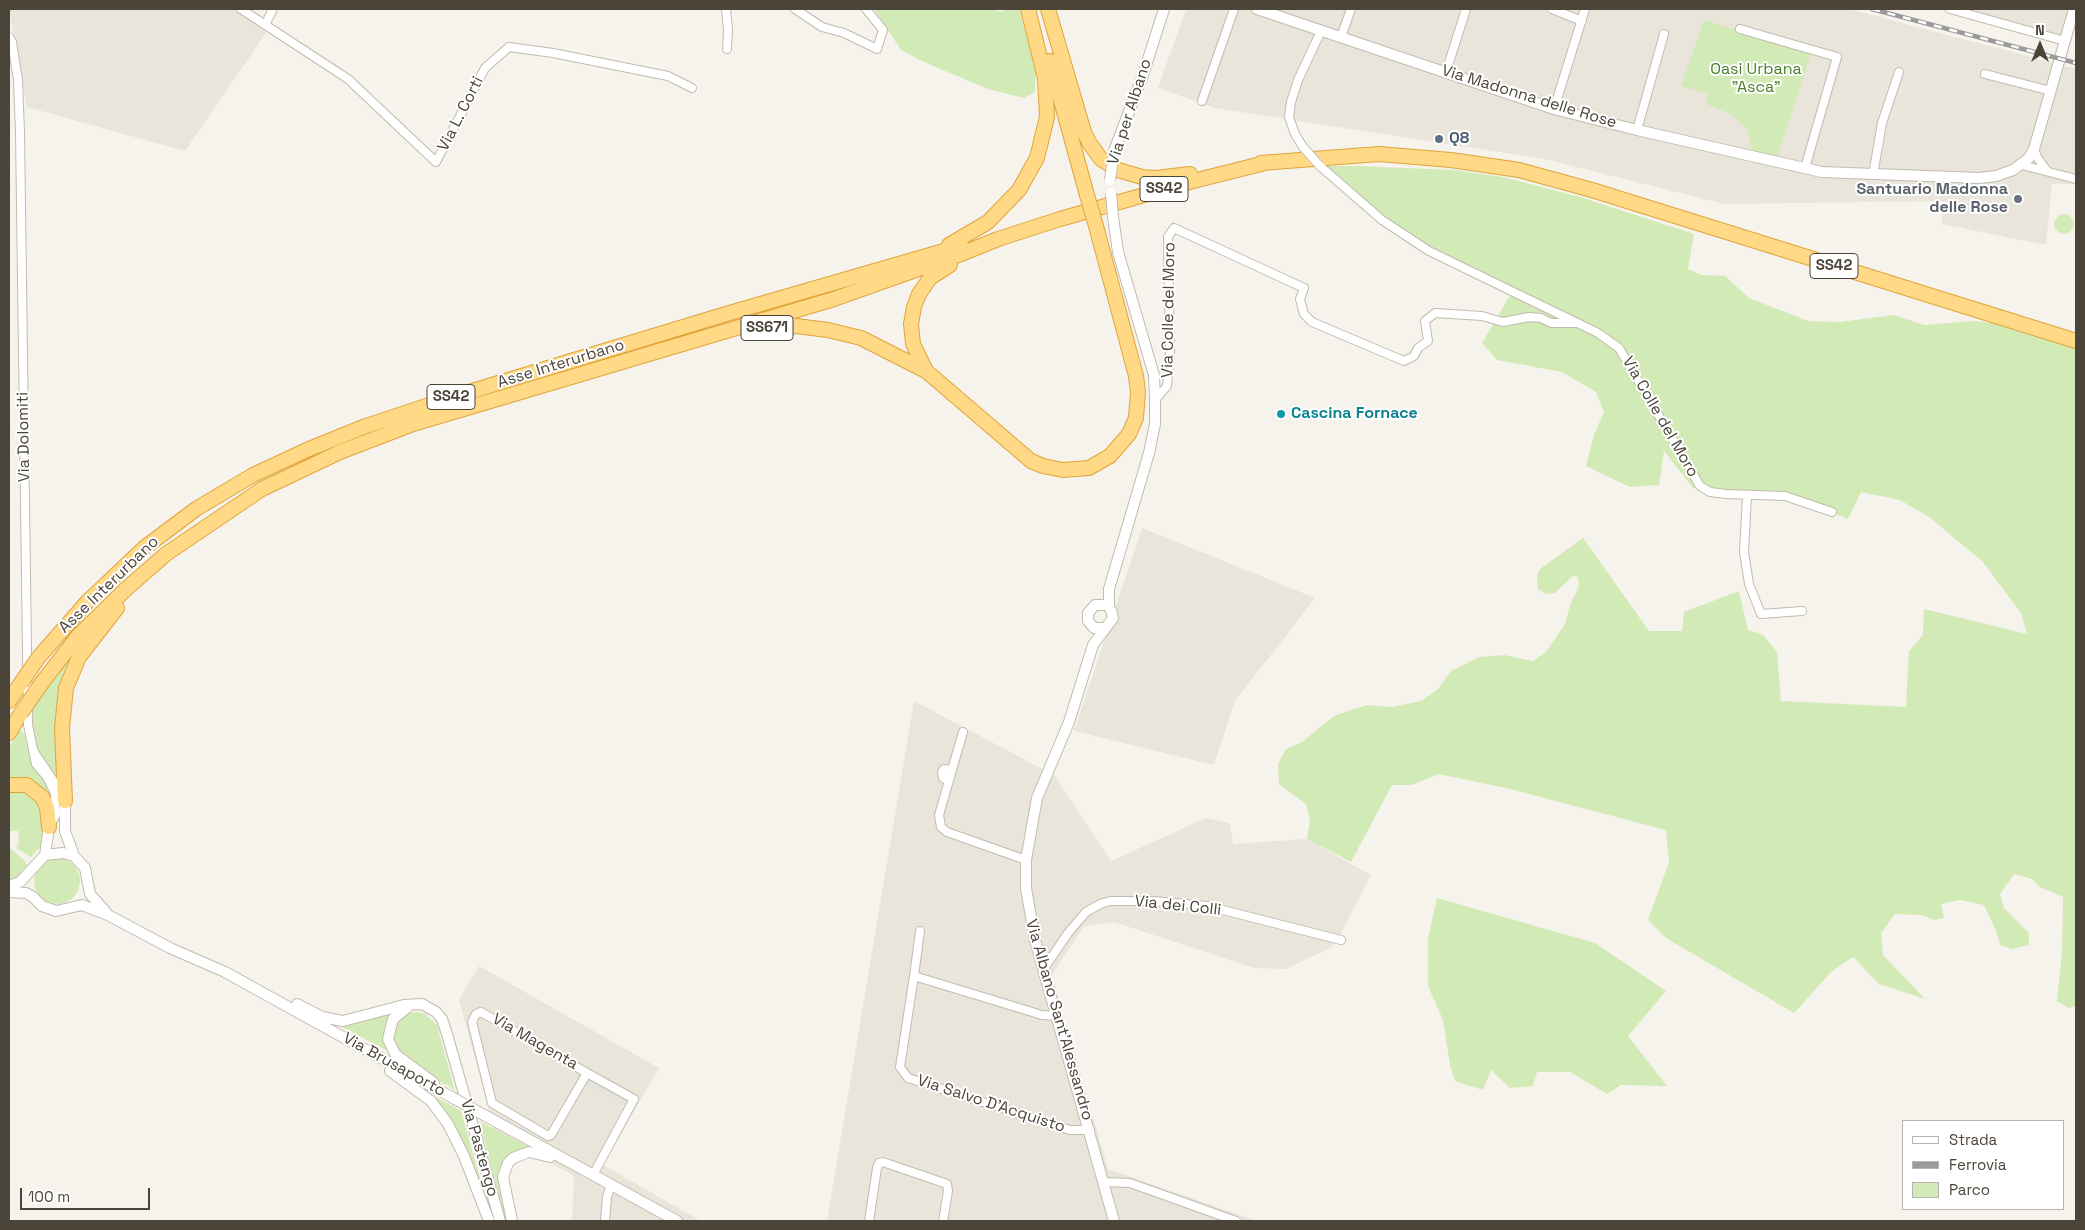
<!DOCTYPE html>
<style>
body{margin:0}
#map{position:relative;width:2085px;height:1230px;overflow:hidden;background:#f6f3ec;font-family:"Space Grotesk",sans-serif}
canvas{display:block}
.frame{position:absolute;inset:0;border:10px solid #4b4439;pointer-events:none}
.legend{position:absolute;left:1902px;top:1120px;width:162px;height:90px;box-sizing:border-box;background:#fff;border:1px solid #b7b4b0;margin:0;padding:6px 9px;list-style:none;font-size:15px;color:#4b4439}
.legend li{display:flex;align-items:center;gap:10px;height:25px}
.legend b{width:25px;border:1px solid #b7b4b0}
.north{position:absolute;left:2015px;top:20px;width:50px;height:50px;-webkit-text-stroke:4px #fff;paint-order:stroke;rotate:0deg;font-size:14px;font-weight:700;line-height:20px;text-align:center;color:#4b4439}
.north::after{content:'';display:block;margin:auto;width:18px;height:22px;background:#4b4439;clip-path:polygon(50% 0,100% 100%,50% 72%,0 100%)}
.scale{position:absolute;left:20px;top:1188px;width:130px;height:22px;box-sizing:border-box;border:2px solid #4b4439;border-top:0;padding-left:6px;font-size:15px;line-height:18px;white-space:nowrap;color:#4b4439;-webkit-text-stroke:4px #fff;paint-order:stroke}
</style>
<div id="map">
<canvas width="2085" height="1230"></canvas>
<div class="frame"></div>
<ul class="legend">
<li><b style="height:6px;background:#fff"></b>Strada</li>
<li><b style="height:6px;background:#9a9a9a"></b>Ferrovia</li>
<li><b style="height:14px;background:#d2eab5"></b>Parco</li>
</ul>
<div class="north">N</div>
<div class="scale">100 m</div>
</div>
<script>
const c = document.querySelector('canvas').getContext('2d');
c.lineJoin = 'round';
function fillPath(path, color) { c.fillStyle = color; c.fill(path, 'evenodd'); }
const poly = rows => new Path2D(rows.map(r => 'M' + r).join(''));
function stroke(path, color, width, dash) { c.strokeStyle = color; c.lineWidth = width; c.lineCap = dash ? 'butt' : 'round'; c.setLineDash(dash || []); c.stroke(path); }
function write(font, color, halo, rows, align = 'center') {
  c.font = font + ' "Space Grotesk",sans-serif'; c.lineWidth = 4; c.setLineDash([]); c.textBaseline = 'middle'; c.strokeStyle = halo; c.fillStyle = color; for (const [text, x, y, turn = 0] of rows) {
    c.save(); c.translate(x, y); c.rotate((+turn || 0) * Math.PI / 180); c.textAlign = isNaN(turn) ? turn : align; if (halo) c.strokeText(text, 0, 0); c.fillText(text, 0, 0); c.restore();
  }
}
const residential = poly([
 [9,9,237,9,266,33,185,151,27,107],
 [1186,9,1266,9,1273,11,1274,9,1849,9,2076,69,2076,184,2052,184,2046,245,1942,224,1942,201,1724,204,1545,159,1215,108,1158,88],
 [1936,9,2076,9,2076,21,2070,45],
 [1142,528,1315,598,1235,701,1214,765,1074,731],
 [914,701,1054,775,1111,861,1206,818,1230,823,1233,844,1307,839,1371,875,1334,946,1286,969,1254,968,1114,922,1084,926,1052,975,1108,1169,1257,1221,827,1221],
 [479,966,659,1068,603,1165,701,1221,572,1221,574,1176,495,1132,459,1000]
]);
const green = poly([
 [874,9,990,9,1002,12,1005,9,1019,9,1036,70,1035,92,1024,98,988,89,924,62,901,50],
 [1704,20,1811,53,1777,159,1753,153,1747,130,1733,115,1706,104,1707,93,1681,86],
 [1325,166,1356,166,1454,170,1503,177,1580,197,1694,234,1688,269,1702,275,1725,276,1749,298,1808,321,1840,322,1894,315,1924,325,1973,321,1994,323,2076,348,2076,1006,2069,1008,2057,1001,2062,951,2063,897,2040,887,2032,879,2014,874,2000,894,2004,908,2029,933,2029,945,2011,949,2000,945,1997,933,1984,905,1960,900,1941,904,1944,918,1934,920,1921,915,1895,914,1881,933,1883,955,1925,999,1879,984,1853,957,1832,971,1794,1013,1666,938,1648,920,1669,862,1666,830,1506,788,1438,774,1412,785,1392,785,1351,862,1307,839,1310,821,1306,804,1279,784,1278,764,1286,749,1302,742,1334,716,1354,709,1368,705,1392,707,1421,701,1438,689,1451,671,1479,657,1504,655,1533,661,1546,652,1565,624,1570,605,1579,586,1578,577,1573,576,1555,593,1546,594,1538,589,1537,576,1540,569,1583,538,1649,631,1682,631,1684,612,1739,591,1748,630,1763,635,1777,652,1781,701,1906,707,1909,651,1923,635,1924,609,2027,634,2021,613,1983,562,1929,517,1900,500,1861,492,1848,519,1784,492,1767,490,1745,494,1693,488,1664,451,1659,485,1630,487,1586,466,1594,435,1604,412,1596,392,1562,372,1497,360,1482,343,1512,292,1466,269,1396,227],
 '2054 224a10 10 0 1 1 20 0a10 10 0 1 1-20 0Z',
 [86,633,78,650,59,774,55,776,39,753,34,735,32,709,45,691,43,688],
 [19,729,24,733,30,758,53,794,54,803,9,779,9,748],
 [18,788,34,795,41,807,43,832,42,845,31,857,16,848,19,842,18,831,10,831,10,848,25,861,27,865,18,878,9,883,9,789],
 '34 881a23 23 0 1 1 46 0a23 23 0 1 1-46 0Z',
 [1437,898,1595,943,1666,991,1628,1036,1667,1086,1621,1085,1607,1094,1570,1072,1537,1072,1533,1086,1510,1088,1491,1070,1483,1090,1455,1081,1450,1065,1443,1020,1428,986,1428,939],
 [392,1012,384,1030,386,1050,342,1027],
 [418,1012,425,1014,437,1025,455,1091,446,1084,444,1085,429,1072,398,1053,392,1036,396,1021,406,1013],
 [432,1095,461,1111,488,1206,431,1097],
 [479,1121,528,1147,529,1151,506,1162,509,1221,506,1221]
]);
const parking = poly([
 [590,1075,629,1097,624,1105,586,1085]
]);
const minor = poly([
 [241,9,348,79,436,162,485,68,509,47,553,53,668,76,692,88],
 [726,9,728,30,727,49],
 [795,9,822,27,844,33,877,49,883,30,866,9],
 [1552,9,1582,21],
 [1950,9,2065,41],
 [265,25,273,9],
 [1740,29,1837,57,1805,168],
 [9,37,12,42,18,80,20,132,28,725,36,764,47,777,55,793,56,815,50,825],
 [1341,37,1351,9],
 [1446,72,1466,9],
 [1985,74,2051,91],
 [1202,101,1234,9],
 [1554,109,1585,9],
 [1637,130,1664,34],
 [1303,147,1295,134,1289,117,1291,102,1298,80,1321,31],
 [2034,149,2037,157,2047,171],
 [2022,165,2076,179],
 [1320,166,1382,220,1429,251,1598,333,1619,348,1700,486,1710,492,1726,494,1785,496,1832,512],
 [1873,175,1882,123,1899,72],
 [1155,400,1167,386,1170,352,1168,237,1174,228,1304,288,1300,299,1304,314,1312,322,1404,361,1414,356,1418,348,1428,341,1425,321,1435,313,1482,316,1503,322,1529,317,1541,318,1551,323,1577,323],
 [1747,496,1744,552,1749,584,1761,614,1802,611],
 [963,732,939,815,941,827,947,832,1026,860],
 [34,752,61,792],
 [949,781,943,778,942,772,944,769,952,770],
 [1043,970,1068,933,1086,912,1100,904,1110,901,1154,901,1207,906,1341,940],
 [914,976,920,931],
 [481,1012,587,1073,551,1135,548,1136,492,1103,472,1022,476,1014,481,1012],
 [1057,1016,1042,1015,914,976,900,1067,908,1078,1070,1130,1090,1130],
 [587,1073,634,1099,593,1175],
 [1105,1182,1130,1183,1236,1221],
 [605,1221,607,1197,611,1185],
 [869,1221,877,1168,879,1163,883,1162,947,1184,948,1191,943,1221]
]);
const tertiary = poly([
 [1257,9,1554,109,1637,130,1822,172,1979,178,1996,176,2013,170,2029,158,2034,149,2074,9],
 [1114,151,1143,75,1164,9],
 [1109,607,1109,589,1149,453,1155,424,1155,400,1154,375,1118,252,1113,217],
 [1105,628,1094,628,1088,621,1088,613,1095,605,1107,605,1111,610,1113,618,1093,645,1069,722,1037,798,1026,860,1026,888,1035,940,1114,1221],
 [65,801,65,831,74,856],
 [45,855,49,827],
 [9,886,20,882,45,855,63,853,74,856,85,868,90,894,106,912],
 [9,892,26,893,33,897,42,906,56,911,82,905,108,915,170,948,225,972,455,1099],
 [297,1004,322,1017,343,1021,404,1005,422,1004,436,1012,442,1019,447,1034,500,1221],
 [409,1006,393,1019,388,1039,395,1054,434,1083],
 [390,1071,431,1101,448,1124,464,1156,489,1221],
 [484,1115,677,1221],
 [512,1221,503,1177,508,1163,513,1158,529,1152,550,1157]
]);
const trunk = poly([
 [1048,9,1084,132,1090,144,1101,159,1118,170,1142,177,1156,178,1190,174],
 [1050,61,1087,195],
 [1261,163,1379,154,1451,160,1519,170,1592,190,2076,341],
 [949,245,988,222,1019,190,1037,158,1047,117,1045,78,1028,9],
 [755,329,796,326,828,330,861,338,926,371,1031,461,1043,466,1063,470,1089,468,1110,456,1129,434,1136,418,1138,392,1136,376,1096,226],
 [926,371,913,344,911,324,914,307,919,294,930,278,950,265],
 [38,658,87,602,144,548,196,509,253,475,309,449,366,426,459,395,726,314,961,246],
 [41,684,78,636,126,589,166,554,262,489,340,452,413,424,834,299,961,254,998,239,1060,219,1193,181,1269,162],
 [9,701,21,683],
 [9,733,21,713],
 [9,785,27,785,42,797,47,807,49,827],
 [65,801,62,728,66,688,79,657,117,608]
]);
const rail = poly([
 [1872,9,2076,63]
]);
const minorBridge = poly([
 [1303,147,1320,166]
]);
const tertiaryBridge = poly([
 [1110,180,1114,151],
 [1111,193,1113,217],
 [455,1099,484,1115]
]);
const trunkBridge = poly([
 [1087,195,1096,226],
 [21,683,38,658],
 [21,713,41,684]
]);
const markers = [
 [1439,139,5,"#5c6f8a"],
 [2018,199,5,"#6b7280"],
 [1281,414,5,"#0f9aa8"]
];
const shields = [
 [1164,189,48],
 [1834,266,48],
 [767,328,52],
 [451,397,48]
];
const shieldNames = [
 ["SS42",1164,189],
 ["SS42",1834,266],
 ["SS671",767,328],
 ["SS42",451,397]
];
const parkNames = [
 ["Oasi Urbana",1756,70],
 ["\"Asca\"",1756,88]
];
const streetNames = [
 ["Via Madonna delle Rose",1529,97,17],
 ["Via per Albano",1130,112,-72],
 ["Via L. Corti",461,114,-63],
 ["Via Colle del Moro",1169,310,-89],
 ["Asse Interurbano",561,364,-17],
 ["Via Colle del Moro",1660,417,60],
 ["Via Dolomiti",24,437,-91],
 ["Asse Interurbano",109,585,-44],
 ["Via dei Colli",1178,906,6],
 ["Via Albano Sant'Alessandro",1059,1020,74],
 ["Via Magenta",535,1042,30],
 ["Via Brusaporto",394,1065,29],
 ["Via Salvo D'Acquisto",991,1104,18],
 ["Via Pastengo",479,1148,74]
];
const serviceNames = [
 ["Q8",1449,139]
];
const worshipNames = [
 ["Santuario Madonna",2008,190],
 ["delle Rose",2008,208]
];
const cultureNames = [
 ["Cascina Fornace",1291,414]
];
fillPath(residential, '#eae5da');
fillPath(green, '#d2eab5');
fillPath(parking, '#e5e3e0');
stroke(minor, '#c2bbae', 10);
stroke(tertiary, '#c2bbae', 12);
stroke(trunk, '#e0a43c', 16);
stroke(minor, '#fff', 8);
stroke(tertiary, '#fff', 10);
stroke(trunk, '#ffd985', 14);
stroke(rail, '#9a9a9a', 4.5);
stroke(rail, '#fff', 2.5, [8]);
stroke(minorBridge, '#c2bbae', 10, []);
stroke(tertiaryBridge, '#c2bbae', 12, []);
stroke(trunkBridge, '#e0a43c', 16, []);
stroke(minorBridge, '#fff', 8);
stroke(tertiaryBridge, '#fff', 10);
stroke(trunkBridge, '#ffd985', 14);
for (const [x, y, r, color] of markers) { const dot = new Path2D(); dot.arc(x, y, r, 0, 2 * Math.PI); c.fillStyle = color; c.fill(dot); stroke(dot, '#fff', 2); }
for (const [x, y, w] of shields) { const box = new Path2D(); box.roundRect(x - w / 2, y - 12.5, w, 25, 4); c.fillStyle = '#fff'; c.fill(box); stroke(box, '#4b4439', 1); }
write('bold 15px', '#4b4439', null, shieldNames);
write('16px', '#4a7f2a', '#fff', parkNames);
write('16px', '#4b4439', '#fff', streetNames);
write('bold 16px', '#4e5e75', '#fff', serviceNames, 'left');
write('bold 16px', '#5b616d', '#fff', worshipNames, 'right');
write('bold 16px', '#0d838f', '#fff', cultureNames, 'left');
</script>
